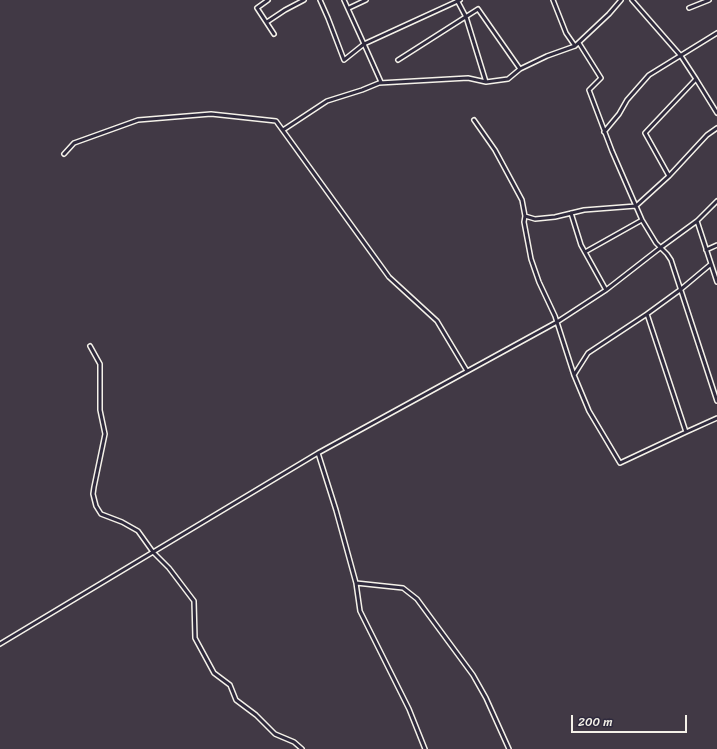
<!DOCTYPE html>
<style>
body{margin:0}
#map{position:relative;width:717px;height:749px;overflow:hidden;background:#413945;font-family:Sriracha,sans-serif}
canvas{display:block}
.scale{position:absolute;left:571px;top:715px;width:116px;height:18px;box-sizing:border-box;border:2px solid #f4f1e8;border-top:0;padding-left:5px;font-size:12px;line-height:14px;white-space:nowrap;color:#f4f1e8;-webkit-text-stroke:3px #2f2a3d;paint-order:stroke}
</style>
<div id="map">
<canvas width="717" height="749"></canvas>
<div class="scale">200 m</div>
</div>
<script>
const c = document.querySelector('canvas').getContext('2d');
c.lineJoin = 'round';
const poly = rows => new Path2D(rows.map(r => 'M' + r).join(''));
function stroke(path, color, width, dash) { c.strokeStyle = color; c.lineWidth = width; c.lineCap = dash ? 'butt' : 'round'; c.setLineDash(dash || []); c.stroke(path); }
const street = poly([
 [268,0,257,8,274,34],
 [320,0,328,18,344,60,364,44,381,82],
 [344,0,364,44,460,0],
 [457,0,466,17,486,82],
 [553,0,566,33,575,46],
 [632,0,681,56,696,79],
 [349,8,366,0],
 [689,8,709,0],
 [267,22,285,10,304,0],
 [579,43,601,78,589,90,612,151,642,220,656,243,667,254,671,260,717,401],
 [398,60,478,9,520,69],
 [474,120,495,150,522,200,525,216,524,222,531,259,539,282,555,316,574,375,589,411,620,463,686,432],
 [283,130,327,101,362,90,379,83,468,78,486,82,508,79,520,69,547,56,575,46,609,14,621,0],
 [604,132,619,114,627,100,649,75,717,33],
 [64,154,74,143,138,120,211,114,276,121,389,277,437,321,467,371],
 [669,176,645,133,696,79,717,113],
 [571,213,581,245,606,290],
 [525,216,535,219,555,217,584,210,636,206,669,176,707,135,717,128],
 [697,221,717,282],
 [706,250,717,245],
 [585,252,642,220],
 [711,264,680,290,647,314,686,432,717,418],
 [90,346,100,364,100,410,105,434,94,487,93,494,96,506,101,514,122,522,138,531,153,552,169,568,194,601,195,638,214,673,230,685,236,700,256,715,275,734,294,742,302,749],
 [574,375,588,353,647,314],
 [318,453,336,510,356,583,360,611,409,709,425,749],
 [356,583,403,588,417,599,473,675,486,698,509,749],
 [0,644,318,453,557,322,606,290,660,248,697,221,717,201]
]);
stroke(street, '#f4f1e8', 6);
stroke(street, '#2f2a3d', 3);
</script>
